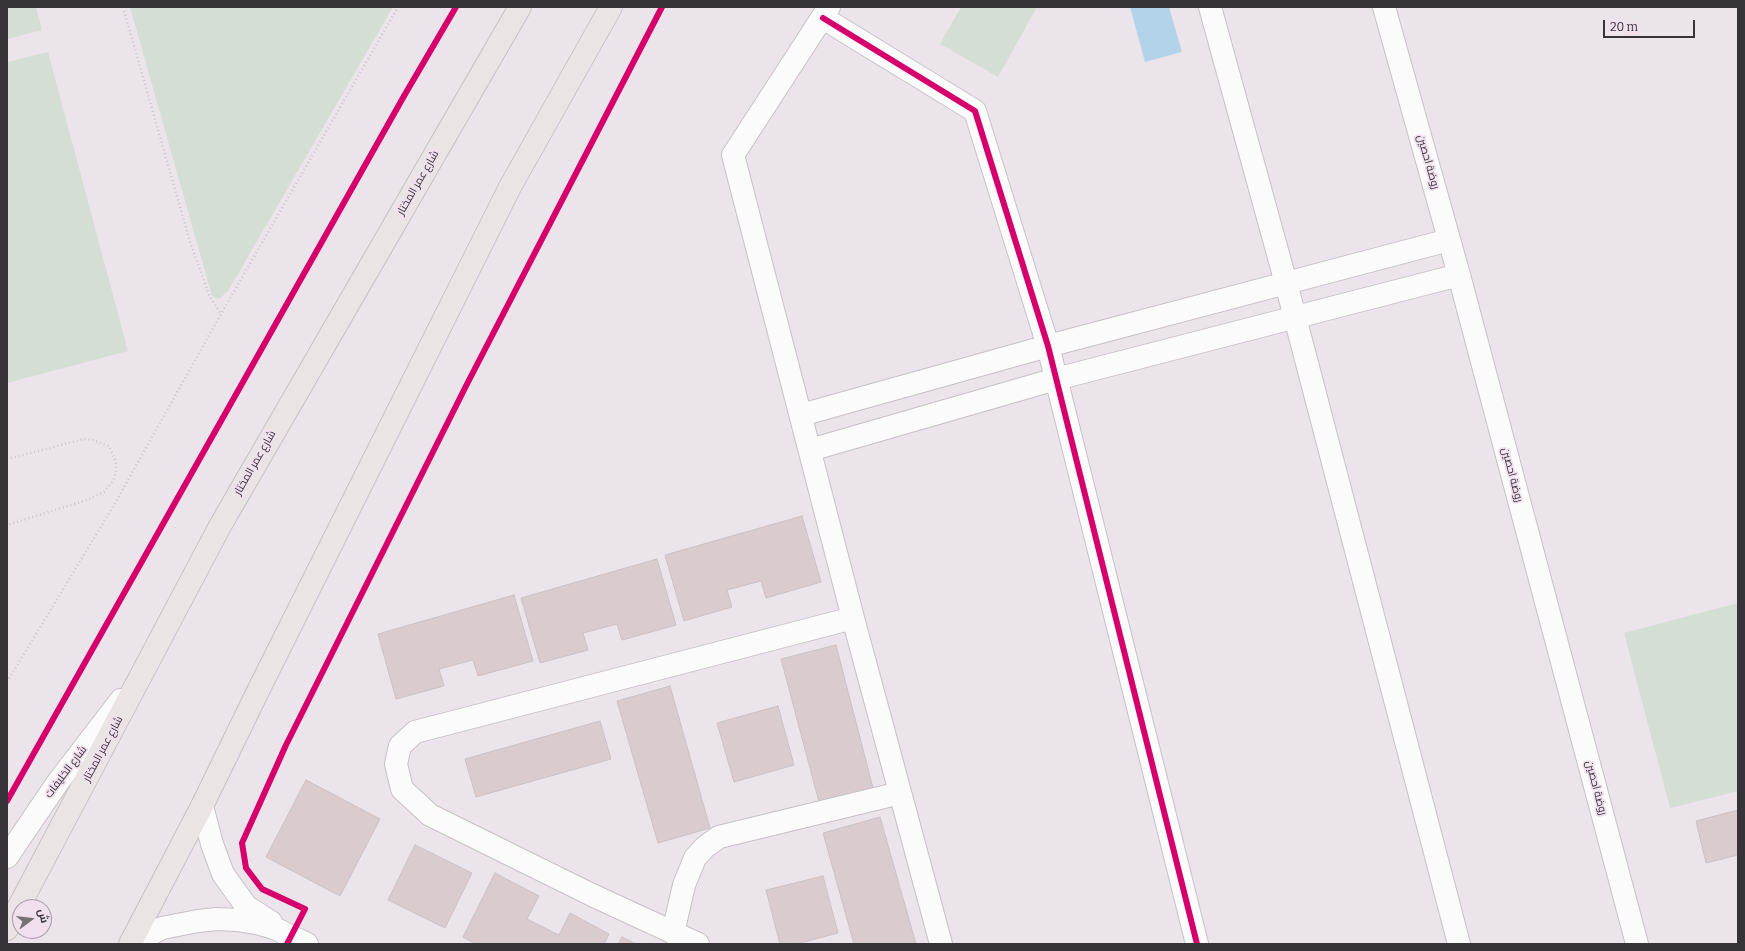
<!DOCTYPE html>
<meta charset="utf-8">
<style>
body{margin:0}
#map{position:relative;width:1745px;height:951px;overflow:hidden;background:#ece4eb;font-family:Bitter,Cairo,serif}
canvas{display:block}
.frame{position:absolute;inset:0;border:8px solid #383338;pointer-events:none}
.north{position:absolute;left:12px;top:899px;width:40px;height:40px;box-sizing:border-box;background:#f0e0ee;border:1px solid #a69ba5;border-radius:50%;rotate:75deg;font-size:11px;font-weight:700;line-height:16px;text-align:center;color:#383338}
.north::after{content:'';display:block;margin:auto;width:14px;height:18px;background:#777177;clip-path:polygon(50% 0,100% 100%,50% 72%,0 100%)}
.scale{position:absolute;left:1603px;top:20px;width:92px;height:18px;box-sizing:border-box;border:2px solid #383338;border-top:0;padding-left:5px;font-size:12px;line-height:14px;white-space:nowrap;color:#383338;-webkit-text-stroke:3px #f0e0ee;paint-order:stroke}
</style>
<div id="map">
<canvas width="1745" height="951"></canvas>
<div class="frame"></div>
<div class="north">ش</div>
<div class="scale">20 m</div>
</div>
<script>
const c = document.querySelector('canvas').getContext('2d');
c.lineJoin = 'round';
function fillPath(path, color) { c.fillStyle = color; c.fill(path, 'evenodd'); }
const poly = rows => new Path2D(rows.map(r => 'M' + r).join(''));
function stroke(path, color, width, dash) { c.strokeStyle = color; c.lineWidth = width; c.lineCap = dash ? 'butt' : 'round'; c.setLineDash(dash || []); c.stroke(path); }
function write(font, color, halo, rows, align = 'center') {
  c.font = font + ' Bitter,Cairo,serif'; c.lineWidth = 3.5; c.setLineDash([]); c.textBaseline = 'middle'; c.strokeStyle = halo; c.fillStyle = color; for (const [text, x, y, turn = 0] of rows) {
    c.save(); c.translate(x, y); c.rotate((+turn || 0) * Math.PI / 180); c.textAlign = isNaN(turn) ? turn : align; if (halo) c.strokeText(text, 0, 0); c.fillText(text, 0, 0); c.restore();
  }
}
const green = poly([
 [7,7,36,7,42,30,7,39],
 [130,7,393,7,228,291,220,298,217,299,212,296],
 [961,7,1037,7,998,77,940,44],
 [48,52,128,351,7,383,7,62],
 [1738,603,1738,791,1670,808,1624,633]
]);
const water = poly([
 [1130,7,1169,7,1182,52,1145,62]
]);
const building = poly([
 [802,516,821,582,766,598,761,581,727,590,732,607,684,621,665,555,802,516],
 [657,559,676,625,622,640,617,624,583,633,588,650,540,663,521,598,657,559],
 [514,595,533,661,478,676,473,660,439,669,444,686,396,699,378,634,514,595],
 [836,645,873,788,819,802,781,659,836,645],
 [670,686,710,828,658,843,617,701,670,686],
 [778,706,794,765,734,782,717,723,778,706],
 [600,721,611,759,476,797,465,759,600,721],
 [306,780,380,819,340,896,266,857,306,780],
 [1738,810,1738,855,1706,863,1696,821,1738,810],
 [880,817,916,944,854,944,823,833,880,817],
 [415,845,472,873,445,928,388,900,415,845],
 [495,873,539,896,527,919,559,935,570,913,609,934,604,944,476,944,463,937,495,873],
 [823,876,838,933,796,944,780,944,766,890,823,876],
 [622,937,636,944,618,944,622,937]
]);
const path = poly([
 [123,7,190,242,210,297,221,314],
 [7,459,84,439,93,440,109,446,116,462,116,472,113,481,104,492,87,500,7,525],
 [7,682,114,505,221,314,398,7]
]);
const minor = poly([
 [829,7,733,155,853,618,941,944],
 [1210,7,1286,283,1459,944],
 [1384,7,1459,275,1637,944],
 [823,18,975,111,1048,346,1197,944],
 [801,415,1048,346,1449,240],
 [810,450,1056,379,1459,275],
 [202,806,212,844,223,874,246,906,271,922],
 [7,857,58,782,121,700],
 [673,933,684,885,695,858,705,847,719,837,900,793],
 [132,944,162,928,198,921,217,919,237,920,256,923,274,928,307,944],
 [698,944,592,895,430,815,402,789,396,764,400,746,415,732,853,618]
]);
const major = poly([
 [7,929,220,526,520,7],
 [130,944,202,806,260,687,510,187,611,7]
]);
const cycleway = poly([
 [823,18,975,111,1048,346,1197,944],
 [7,801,404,96,456,7],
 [287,944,305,909,262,889,246,868,242,843,286,745,467,384,662,7]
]);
const streetNames = [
 ["روضة احصين",1428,162,74],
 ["شارع عمر المختار",418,183,-60],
 ["شارع عمر المختار",255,463,-60],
 ["روضة احصين",1512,475,75],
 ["شارع عمر المختار",103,749,-62],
 ["شارع الخليفات",66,772,-53],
 ["روضة احصين",1596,788,75]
];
fillPath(green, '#d5ded4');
fillPath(water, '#b3d3ea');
fillPath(building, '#daccce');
stroke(building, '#c9c1c4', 1);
stroke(minor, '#c7c0c6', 24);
stroke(major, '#c5c1c5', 24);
stroke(path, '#c9c7c9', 2.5, [1, 3]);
stroke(minor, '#fcfbfc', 22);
stroke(major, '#eae4e5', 22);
stroke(cycleway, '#d6006c', 6);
write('11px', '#383338', '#f0e0ee', streetNames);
</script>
